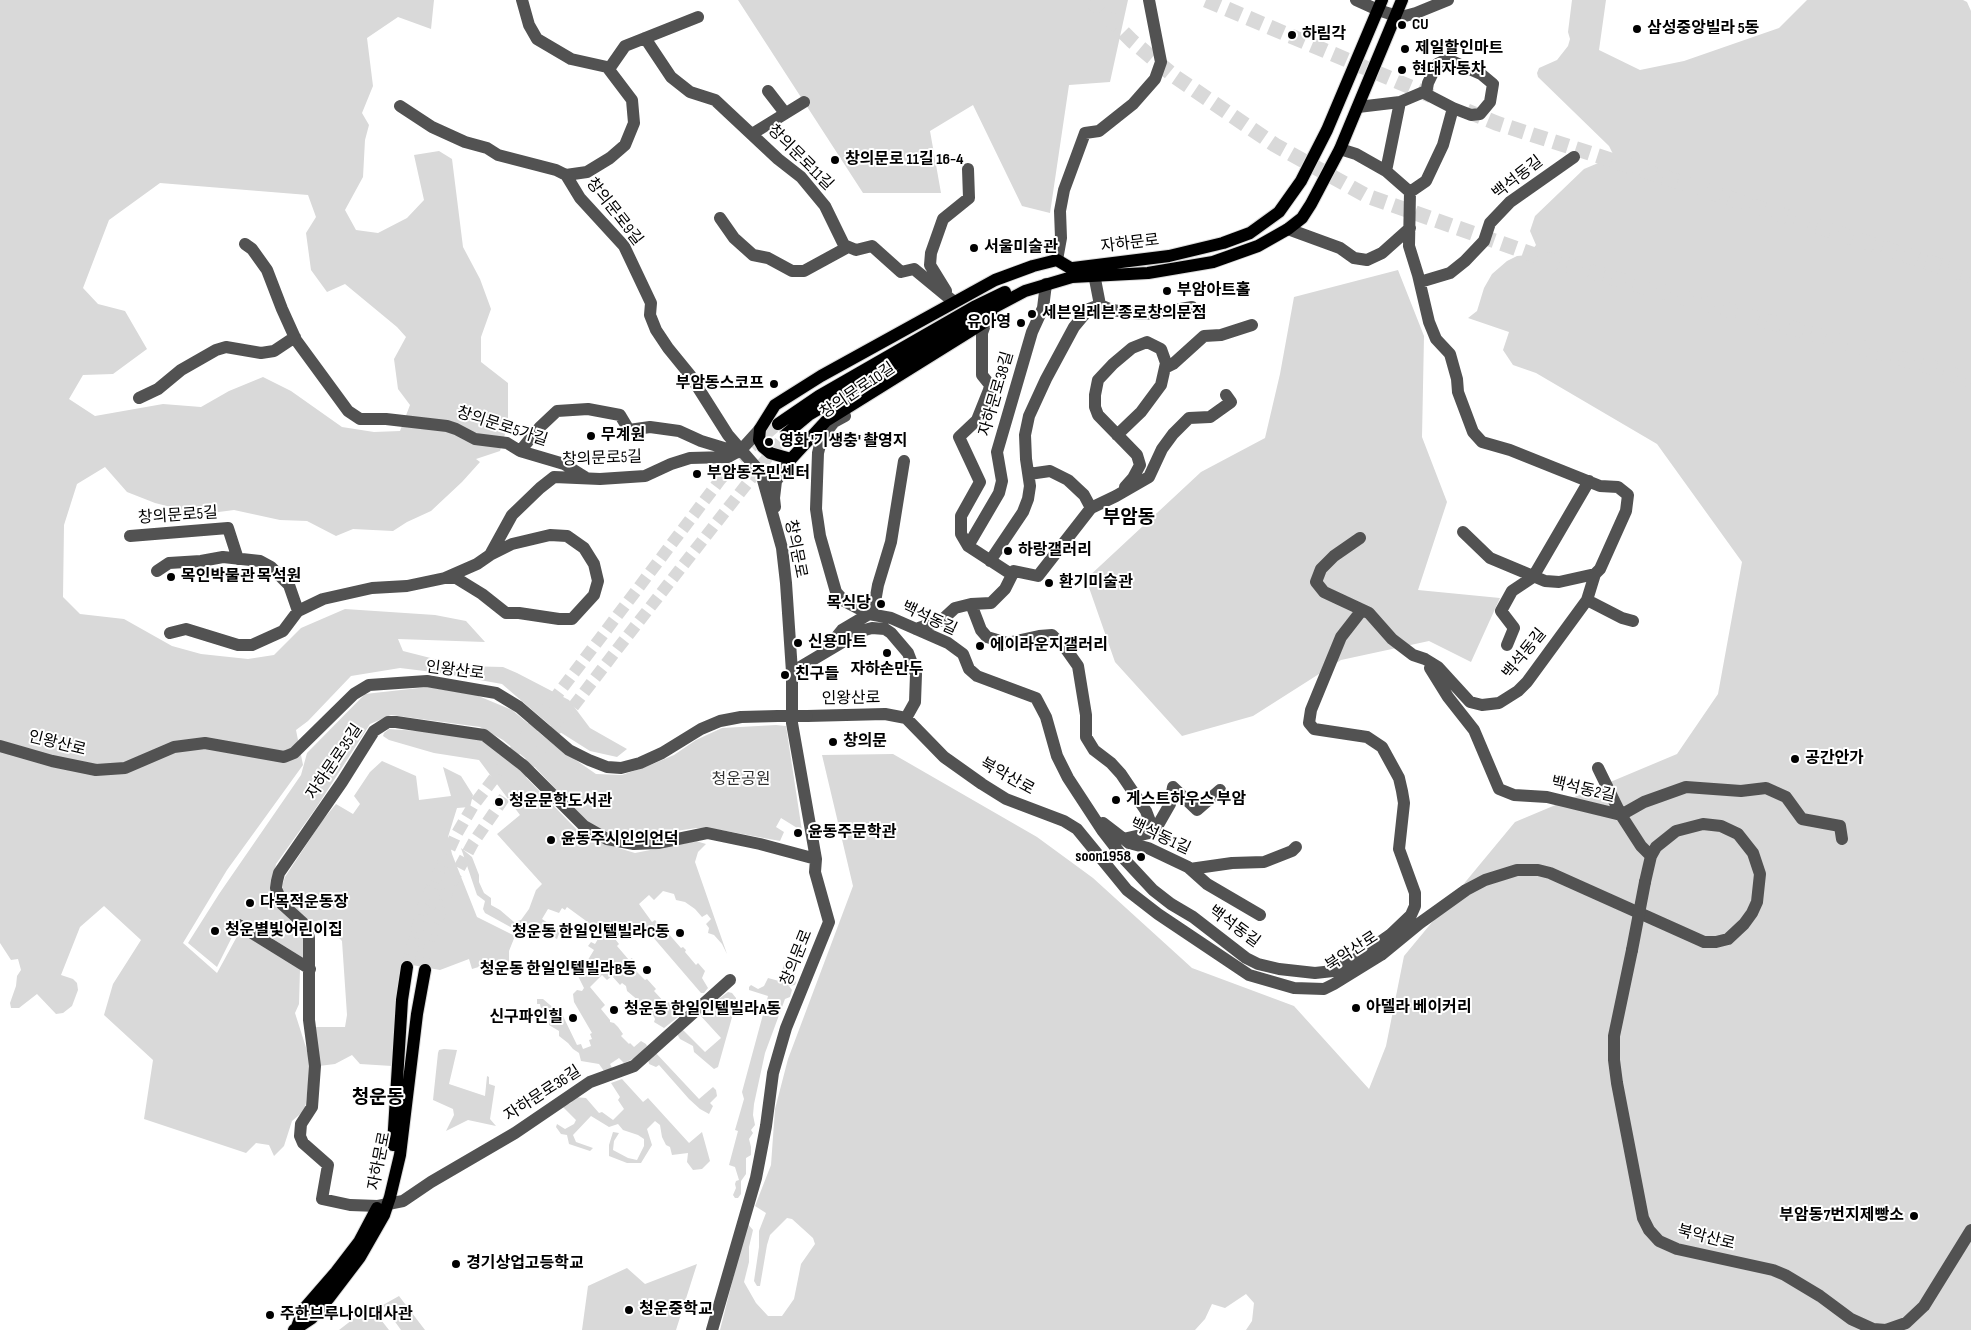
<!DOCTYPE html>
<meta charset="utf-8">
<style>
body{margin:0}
canvas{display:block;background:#fff}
</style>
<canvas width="1971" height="1330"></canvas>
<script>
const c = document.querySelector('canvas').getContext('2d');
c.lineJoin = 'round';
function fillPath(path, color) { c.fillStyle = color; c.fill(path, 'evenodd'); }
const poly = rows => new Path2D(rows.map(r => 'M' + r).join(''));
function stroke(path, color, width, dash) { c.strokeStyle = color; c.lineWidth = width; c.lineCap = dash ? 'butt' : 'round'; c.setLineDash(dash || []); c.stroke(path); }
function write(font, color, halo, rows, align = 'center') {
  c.font = font + ' "Sofia Sans Condensed","Noto Sans KR",sans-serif'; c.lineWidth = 4; c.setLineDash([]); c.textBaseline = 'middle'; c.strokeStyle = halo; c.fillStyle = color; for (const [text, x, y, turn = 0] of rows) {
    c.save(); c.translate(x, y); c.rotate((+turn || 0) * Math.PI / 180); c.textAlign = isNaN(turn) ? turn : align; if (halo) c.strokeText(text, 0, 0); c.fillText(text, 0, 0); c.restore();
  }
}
const green = poly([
 [0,0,434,0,431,29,398,17,367,38,373,86,362,113,369,125,365,140,363,177,345,210,356,230,378,233,407,218,424,200,414,155,439,151,452,159,463,247,480,279,491,309,481,337,481,362,508,383,508,424,500,451,476,459,480,462,462,482,431,511,407,522,393,531,353,529,336,536,307,521,280,520,234,510,211,513,183,510,155,503,127,492,105,467,77,484,64,525,63,597,80,614,124,619,172,646,201,654,248,659,274,655,301,628,345,609,435,615,466,621,485,642,398,639,403,651,462,666,503,667,517,673,569,700,590,728,627,749,617,757,590,751,552,727,502,684,441,673,400,668,351,676,308,721,296,730,303,765,227,870,183,943,217,973,240,931,300,969,299,1004,295,1013,309,1057,309,1078,305,1110,292,1121,284,1146,274,1156,269,1145,256,1143,246,1153,144,1119,153,1060,104,1015,113,984,141,940,104,906,80,927,61,975,73,979,77,983,78,990,72,1006,63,1013,56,1014,37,994,19,1008,11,1008,10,1003,16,986,17,976,21,970,18,959,11,960,0,943],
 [160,183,308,195,316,217,306,233,311,270,327,292,345,284,397,327,406,337,394,359,398,389,410,405,400,431,374,432,342,427,291,391,263,377,229,391,201,407,163,404,95,416,69,399,83,375,113,374,147,349,125,311,98,304,83,288,109,220],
 [738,0,1128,0,1110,82,1069,85,1050,213,1022,206,973,105,930,131,941,193,863,193],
 [1572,0,1606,0,1599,50,1640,70,1684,61,1779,28,1807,0,1963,0,1967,2,1971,11,1971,1330,1246,1330,1252,1321,1254,1303,1246,1294,1225,1308,1212,1304,1205,1319,1195,1330,720,1330,747,1223,753,1230,749,1247,749,1262,744,1282,756,1303,768,1316,782,1316,794,1299,801,1264,815,1244,813,1238,792,1219,787,1218,770,1235,767,1245,760,1286,757,1286,754,1281,759,1247,759,1231,766,1213,755,1206,771,1165,775,1109,788,1059,853,886,822,755,893,754,1037,837,1093,878,1192,968,1294,1006,1369,1089,1386,1046,1404,956,1515,822,1677,754,1718,694,1742,562,1657,444,1536,373,1513,365,1503,350,1509,332,1468,318,1477,311,1484,288,1492,274,1507,261,1517,256,1528,255,1536,245,1530,231,1535,216,1584,169,1603,161,1613,154,1609,146,1538,77,1537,73,1539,68,1557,60,1568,46,1570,39,1568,32],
 [1398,270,1424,336,1422,437,1447,502,1418,590,1500,598,1471,662,1429,641,1341,660,1253,716,1182,736,1115,662,1086,579,1201,472,1265,438,1280,374,1294,297],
 [428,687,476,695,512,710,554,745,596,774,622,775,648,766,674,755,696,740,722,728,776,725,786,726,802,831,781,818,776,827,784,832,780,841,721,830,696,828,629,838,595,828,585,838,635,853,696,841,706,844,698,852,695,862,727,954,722,944,714,935,708,933,709,928,706,924,711,919,707,914,702,917,695,909,685,902,676,900,674,894,663,891,654,900,649,895,639,904,652,922,655,920,661,927,664,925,669,930,667,932,681,948,683,947,686,950,685,952,696,965,698,963,705,971,702,978,708,988,704,993,701,993,652,936,640,934,634,928,629,932,626,929,615,939,619,944,617,946,629,960,632,958,633,960,630,963,632,967,645,980,647,979,656,989,654,991,666,1004,669,1002,676,1010,680,1010,682,1014,664,1028,654,1022,655,1019,653,1015,643,1011,639,1001,627,991,626,986,622,983,620,985,612,976,607,980,602,975,590,987,605,1005,601,1009,610,1020,610,1022,614,1023,618,1027,623,1034,621,1036,629,1044,630,1043,634,1047,641,1041,646,1044,647,1046,635,1058,624,1063,619,1058,610,1064,612,1068,604,1071,599,1064,581,1061,579,1053,573,1049,568,1043,559,1036,559,1031,549,1025,549,1019,542,1014,540,1004,537,1004,537,999,543,999,563,1016,577,1045,581,1044,583,1049,591,1046,589,1040,592,1039,590,1034,592,1033,574,1002,573,994,577,990,582,991,584,988,578,976,594,950,588,946,591,942,595,944,601,934,604,934,567,907,565,910,562,908,559,913,548,909,542,919,560,931,557,939,530,925,521,930,514,929,485,913,483,909,485,901,477,895,461,848,472,857,479,875,479,882,484,893,491,898,491,905,500,910,514,922,521,920,529,909,536,890,542,884,497,834,520,815,479,760,434,753,389,740,383,736,384,733,389,729,433,732,481,740,512,763,578,831,589,824,531,763,503,740,480,727,391,715,370,724,316,808,276,864,271,894,275,902,305,932,305,959,241,919,217,967,188,943,219,894,301,775,307,753,365,694],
 [382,761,416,776,419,800,451,796,443,767,461,776,473,795,470,807,457,808,448,837,452,854,477,917,515,936,509,951,509,969,489,976,485,965,472,969,469,959,440,970,401,963,392,1066,360,1064,352,1055,335,1064,319,1066,313,1027,345,1027,347,1015,342,941,322,920,311,922,292,906,283,895,283,883,285,877,322,821,336,804,353,814,360,804,354,796,370,772],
 [784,964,789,968,788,974,796,982,795,985,789,986,792,990,790,997,785,999,765,1053,754,1104,753,1115,755,1125,751,1130,753,1133,749,1139,751,1147,751,1155,746,1158,746,1174,741,1181,741,1194,738,1198,735,1198,733,1195,736,1188,735,1184,736,1181,739,1180,735,1167,729,1165,738,1131,735,1130,744,1099,742,1092,768,996,749,990,749,987,751,985,758,989,764,986,768,978,779,981],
 [728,992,732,993,736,998,736,1003,718,1067,714,1069,694,1052,693,1046,680,1039,677,1034,681,1028,705,1052,721,1038,699,1014],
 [444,1049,457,1050,449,1084,485,1096,487,1076,489,1077,489,1084,495,1086,490,1119,496,1126,468,1120,446,1131,454,1115,453,1109,433,1100,438,1053,439,1050],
 [655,1052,699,1099,713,1087,716,1090,717,1096,710,1103,713,1106,709,1114,700,1109,689,1099,659,1065,656,1067,649,1064,648,1059],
 [622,1079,643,1102,648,1098,689,1143,702,1132,710,1161,702,1169,693,1170,687,1162,688,1153,672,1155,670,1147,666,1145,662,1137,660,1125,655,1121,647,1129,652,1145,641,1163,627,1163,609,1156,609,1145,613,1132,619,1133,614,1141,613,1150,628,1158,637,1160,644,1146,644,1139,638,1135,623,1130,618,1124,609,1127,591,1116,573,1135,576,1142,593,1148,590,1151,569,1144,567,1135,561,1134,556,1127,557,1124,565,1129,574,1124,576,1120,562,1106,571,1103,574,1097,586,1098,599,1113,602,1112,613,1120,624,1109,618,1100,620,1097,611,1083],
 [697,1264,676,1330,582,1330,588,1286,627,1268,645,1284],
 [399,1296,425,1330,401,1330,383,1305],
 [370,1306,389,1330,339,1330]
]);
const majorTunnel = poly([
 [407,967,424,904,456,835,473,806,720,480,738,458,778,424],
 [425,970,435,927,448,889,473,843,513,785,622,643,786,434]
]);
const highwayTunnel = poly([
 [1091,0,1132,41,1174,76,1275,145,1367,196,1549,260,1921,364,1971,381],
 [1206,0,1434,97],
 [1467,111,1496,123,1971,276]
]);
const minor = poly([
 [522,0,529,25,537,39,571,59,607,67,632,100,634,123,625,145,610,158,587,172,566,175],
 [1356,0,1378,10,1397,16,1405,16,1416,13,1448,0],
 [645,38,671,77,690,92,715,100,778,159,801,177,825,206,844,245,856,250,872,246,901,272,914,269,954,302],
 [609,69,625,46,698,17],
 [768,91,785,113],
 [400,106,432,127,465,142,487,148,498,155,556,170,566,175,580,198,624,246,651,303,650,315,656,330,668,348,690,375,728,435,761,473,782,548,786,583,792,672,792,723,816,859,815,872,829,922,786,1028,773,1073,766,1126,756,1178,712,1330],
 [1358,107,1400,102],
 [752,134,804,102],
 [1340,149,1356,154,1386,171],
 [1410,192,1386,171,1400,102,1426,91],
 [720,218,734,238,753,255,768,258,792,271,804,271,848,247],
 [1288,229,1340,248,1354,258,1367,260,1382,253,1410,228],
 [245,244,252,249,267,270,282,309,296,340,348,411,360,419,386,419,447,426,456,429,475,439,507,443,520,451,564,464,585,477],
 [1057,260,1061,238,1060,211,1064,190,1085,133,1099,131,1133,104,1155,79,1161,62,1149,0],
 [1094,274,1100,305,1112,310,1140,314,1158,313,1192,307],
 [1420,282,1450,273,1465,261,1484,241,1490,223,1510,202,1574,157],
 [946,291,930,265,931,253,943,219,969,198,968,169],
 [986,322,982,333,982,375,990,385,989,390,977,420,959,437,980,482,961,516,961,534,968,546,1011,574],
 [1165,368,1173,364,1204,336,1221,335,1252,325],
 [139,398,158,389,181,370,216,350,226,347,261,353,274,351,295,337],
 [845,416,834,422,822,437,818,453,816,509,820,536,836,592,844,601,869,614,875,602,878,585,891,542,904,461],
 [1117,435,1141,412,1161,385,1166,363,1161,349,1147,342,1132,348,1113,364,1098,380,1095,395,1095,407,1098,415,1137,455,1140,465,1133,478,1125,487],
 [520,451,540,427,557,411,588,409,620,415,629,430,650,427,679,431,701,441,724,448,739,450],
 [1029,474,1050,471,1068,480,1084,495,1091,508],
 [775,507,774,498,776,481,791,459],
 [1463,532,1490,558,1545,581,1559,582,1595,574],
 [130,536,228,528,238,559],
 [1360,538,1334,556,1321,569,1316,582,1324,592,1369,613,1392,639,1413,655,1425,659,1438,667,1470,702,1482,705,1499,703,1518,691,1527,682,1587,600,1595,574,1600,569,1626,511,1628,495,1618,487,1600,486,1510,450,1482,442,1473,432,1458,392,1457,379,1450,354,1436,339,1429,322,1418,275,1409,246,1410,192,1426,181,1443,145,1453,108,1471,115,1480,114,1490,102,1493,84,1481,74,1447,59,1437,64,1428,83,1426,94,1453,108],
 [968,546,999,493,1002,481,997,452,1032,332,1043,308,1046,284],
 [990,561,1023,512,1028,499,1030,486,1026,459,1025,435,1029,416,1046,379,1074,327,1089,309,1100,305],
 [157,571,169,563,201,561,223,557,260,561,271,567,289,585,298,611,283,631,252,645,238,645,186,629,170,633],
 [445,578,456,578,482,594,506,613,519,613,559,619,572,619,594,595,598,581,594,564,584,548,567,536,550,535,512,544,490,555],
 [1587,600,1622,618,1633,621],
 [971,604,981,630,987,637,1007,643,1039,636,1052,635,1066,649,1078,666,1086,715,1086,737,1094,750,1111,763,1121,774,1146,811,1154,832],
 [298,611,323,599,372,588,407,586,445,578,477,564,490,555,512,515,540,488,554,477,600,479,645,476,671,464,690,458,728,457,741,450,760,429],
 [916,629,942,620,955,608,971,604,991,603,1005,589,1014,571,1038,576,1091,508,1116,496,1149,477,1162,449,1173,434,1189,418,1210,417,1231,402,1226,395],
 [1507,645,1514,628,1501,611,1512,591,1533,577,1589,481],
 [824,652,842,630,869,614,891,618,948,643,963,654,969,669,977,676,1036,698,1046,717,1057,756,1068,778,1102,830,1126,861,1153,890,1171,904,1193,917,1246,958,1258,964,1279,969,1315,973,1333,971,1356,959,1390,935,1411,915,1415,906,1415,893,1399,849,1404,803,1402,791,1399,778,1382,747,1367,737,1314,729,1309,723,1311,710,1341,637,1362,610],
 [1430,668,1448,697,1474,730,1499,789,1514,795,1547,797,1621,815,1644,802,1686,787,1741,791,1766,788,1786,797,1802,819,1840,826,1842,839],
 [792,672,861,631,872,628,885,629,891,633,908,653,916,674,915,702,906,718],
 [807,716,885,714,906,718,944,757,982,784,1006,799,1064,821,1077,829,1127,890,1158,914,1249,975,1294,988,1324,989,1334,984,1381,955,1420,923,1466,890,1485,880,1517,870,1538,870,1550,873,1704,942,1716,942,1728,939,1744,924,1752,913,1757,902,1760,874,1753,853,1738,834,1721,826,1703,824,1676,831,1656,847,1651,856,1645,882],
 [0,746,52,761,96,770,125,768,174,747,205,743,284,757,294,753,354,694,369,685,427,681,496,693,519,707,569,750,589,760,607,767,621,768,640,763,662,753,701,729,720,721,741,717,778,716],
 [1598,768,1621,815,1641,846,1651,856],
 [1103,823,1129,843,1148,848,1188,867,1207,884,1260,915],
 [1123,839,1154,832,1170,804,1173,787,1197,810,1220,790],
 [1190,869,1232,863,1264,862,1292,851,1296,847],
 [239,925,310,969],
 [1632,950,1614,1036,1614,1060,1617,1083,1643,1218,1649,1230,1659,1241,1677,1249,1773,1270,1785,1275,1820,1296,1851,1319,1873,1329,1886,1330],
 [730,980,634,1066,590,1082,515,1133,431,1182,403,1201,378,1206,350,1205,322,1199,328,1165,303,1143,300,1136,301,1124,312,1107,315,1066,309,1020,309,938,307,930,303,923,282,904,276,888,277,881,279,873,342,782,374,731,388,722,396,722,484,735,524,766,584,826,607,839,634,844,658,843,707,833,760,844,816,859],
 [1886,1330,1906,1323,1924,1306,1971,1230]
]);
const major = poly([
 [1073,268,1169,256,1223,243,1250,233,1279,212,1301,181,1327,130,1382,0],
 [993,317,826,421,791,459,770,453,763,447,759,440,760,429,775,405,821,376,995,280,1033,266,1057,260,1072,269],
 [778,424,819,396,974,307,1005,292],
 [786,434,810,414,959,326,1025,291,1072,277,1148,273,1213,262,1258,246,1288,229,1302,218,1311,204,1340,149,1402,0],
 [393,1145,402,1000,407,967],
 [297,1327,303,1310,336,1272,359,1242,377,1208],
 [294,1330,312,1318,328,1299,360,1257,384,1215,390,1197,400,1155,417,1014,425,970]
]);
const minorBridge = poly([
 [778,716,807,716],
 [1632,950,1645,882]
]);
const markers = [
 [1402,25,5,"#000"],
 [1637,29,5,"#000"],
 [1292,35,5,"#000"],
 [1405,49,5,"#000"],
 [1402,70,5,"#000"],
 [835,160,5,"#000"],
 [974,248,5,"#000"],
 [1167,291,5,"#000"],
 [1032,314,5,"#000"],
 [1021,323,5,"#000"],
 [774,384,5,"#000"],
 [591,436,5,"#000"],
 [769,442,5,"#000"],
 [697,474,5,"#000"],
 [1008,551,5,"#000"],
 [171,577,5,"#000"],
 [1049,583,5,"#000"],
 [881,604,5,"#000"],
 [798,643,5,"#000"],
 [980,646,5,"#000"],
 [887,653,5,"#000"],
 [785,675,5,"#000"],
 [833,742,5,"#000"],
 [1795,759,5,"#000"],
 [1116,800,5,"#000"],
 [499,802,5,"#000"],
 [798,833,5,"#000"],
 [551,840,5,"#000"],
 [1141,857,5,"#000"],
 [250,903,5,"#000"],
 [215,931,5,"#000"],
 [680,933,5,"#000"],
 [647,970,5,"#000"],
 [1356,1008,5,"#000"],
 [614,1010,5,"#000"],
 [573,1018,5,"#000"],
 [1914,1216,5,"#000"],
 [456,1264,5,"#000"],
 [629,1310,5,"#000"],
 [270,1315,5,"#000"]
];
const poiNames = [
 ["CU",1412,25],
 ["삼성중앙빌라 5동",1647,29],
 ["하림각",1302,35],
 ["제일할인마트",1415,49],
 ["현대자동차",1412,70],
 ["창의문로 11길 16-4",845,160],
 ["서울미술관",984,248],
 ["부암아트홀",1177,291],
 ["세븐일레븐 종로창의문점",1042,314],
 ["유아영",1011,323,"right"],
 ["부암동스코프",764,384,"right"],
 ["무계원",601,436],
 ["영화 '기생충' 촬영지",779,442],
 ["부암동주민센터",707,474],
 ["하랑갤러리",1018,551],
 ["목인박물관 목석원",181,577],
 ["환기미술관",1059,583],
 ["목식당",871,604,"right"],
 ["신용마트",808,643],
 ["에이라운지갤러리",990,646],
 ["자하손만두",887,670,"center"],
 ["친구들",795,675],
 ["창의문",843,742],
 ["공간안가",1805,759],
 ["게스트하우스 부암",1126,800],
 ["청운문학도서관",509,802],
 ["윤동주문학관",808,833],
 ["윤동주시인의언덕",561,840],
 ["soon1958",1131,857,"right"],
 ["다목적운동장",260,903],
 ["청운별빛어린이집",225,931],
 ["청운동 한일인텔빌라C동",670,933,"right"],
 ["청운동 한일인텔빌라B동",637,970,"right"],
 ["아델라 베이커리",1366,1008],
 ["청운동 한일인텔빌라A동",624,1010],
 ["신구파인힐",563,1018,"right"],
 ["부암동7번지제빵소",1904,1216,"right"],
 ["경기상업고등학교",466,1264],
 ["청운중학교",639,1310],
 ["주한브루나이대사관",280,1315]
];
const streetNames = [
 ["창의문로11길",800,158,45],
 ["백석동길",1518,178,-38],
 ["창의문로9길",614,212,52],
 ["자하문로",1130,244,-7],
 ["창의문로10길",858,391,-34],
 ["자하문로38길",997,394,-74],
 ["창의문로5가길",502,427,18],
 ["창의문로5길",602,459,-2],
 ["창의문로5길",178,516,-4],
 ["창의문로",795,549,79],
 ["백석동길",929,619,25],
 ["백석동길",1525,654,-51],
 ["인왕산로",455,671,7],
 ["인왕산로",851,699,-1],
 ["인왕산로",57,744,14],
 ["자하문로35길",335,762,-56],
 ["북악산로",1007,777,29],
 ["백석동2길",1583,790,13],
 ["백석동1길",1160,837,25],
 ["백석동길",1234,927,36],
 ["북악산로",1352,952,-33],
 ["창의문로",797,958,-68],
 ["자하문로36길",543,1094,-33],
 ["자하문로",380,1161,-79],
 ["북악산로",1706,1238,14]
];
const parkNames = [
 ["청운공원",741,780]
];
const quarterNames = [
 ["부암동",1129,518],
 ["청운동",378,1098]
];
fillPath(green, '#d9d9d9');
stroke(majorTunnel, '#d9d9d9', 12, [12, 6]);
stroke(highwayTunnel, '#d9d9d9', 15, [15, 8]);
stroke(major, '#dbdbdb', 14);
stroke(minor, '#525252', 12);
stroke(major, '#000', 12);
stroke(minorBridge, '#525252', 12);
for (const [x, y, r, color] of markers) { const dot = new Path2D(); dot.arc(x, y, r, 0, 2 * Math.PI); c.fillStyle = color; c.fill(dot); stroke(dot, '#fff', 2); }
write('bold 16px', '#000', '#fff', poiNames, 'left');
write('16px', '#000', '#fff', streetNames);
write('16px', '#303030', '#fff', parkNames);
write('bold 19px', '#000', '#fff', quarterNames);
</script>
